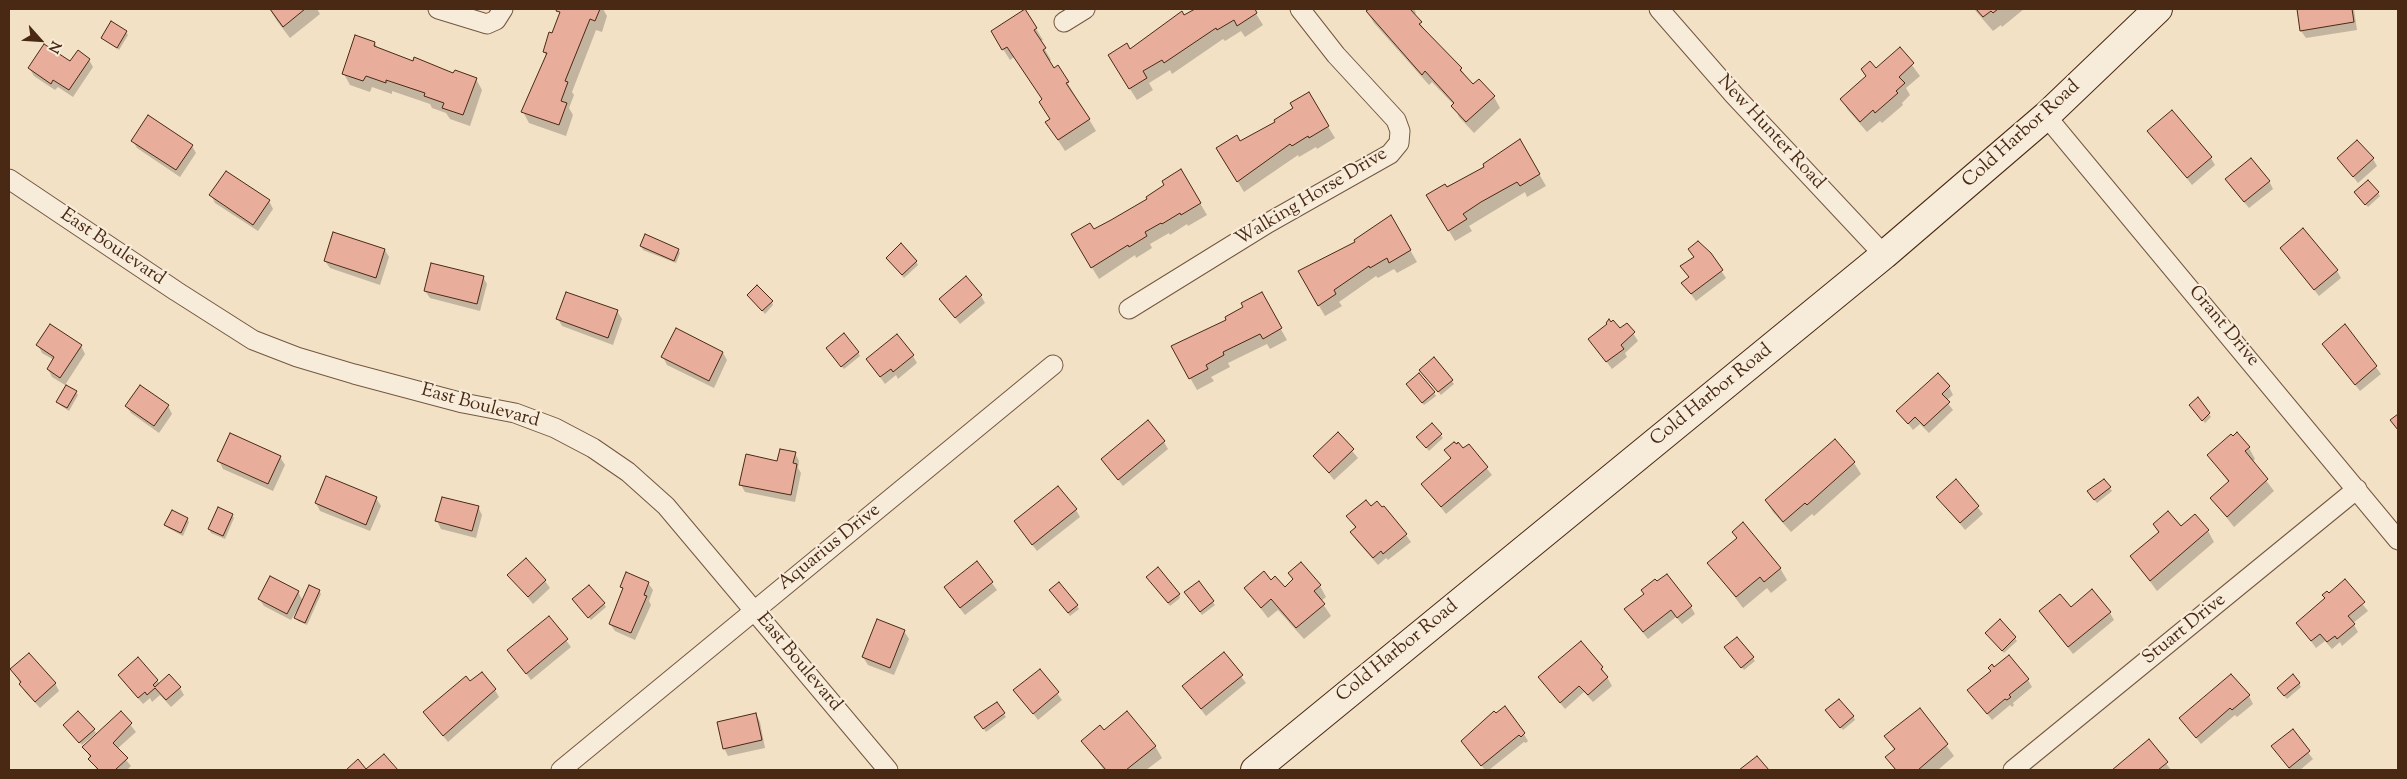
<!DOCTYPE html>
<style>
body{margin:0}
#map{position:relative;width:2407px;height:779px;overflow:hidden;background:#f3e1c6;font-family:"Sorts Mill Goudy",serif}
canvas{display:block}
.frame{position:absolute;inset:0;border:10px solid #492914;pointer-events:none}
.north{position:absolute;left:15px;top:15px;width:50px;height:50px;-webkit-text-stroke:4px #f7ecda;paint-order:stroke;rotate:116deg;font-size:14px;font-weight:700;line-height:20px;text-align:center;color:#492914}
.north::after{content:'';display:block;margin:auto;width:18px;height:22px;background:#492914;clip-path:polygon(50% 0,100% 100%,50% 72%,0 100%)}
</style>
<div id="map">
<canvas width="2407" height="779"></canvas>
<div class="frame"></div>
<div class="north">N</div>
</div>
<script>
const c = document.querySelector('canvas').getContext('2d');
c.lineJoin = 'round';
function fillPath(path, color) { c.fillStyle = color; c.fill(path, 'evenodd'); }
const poly = rows => new Path2D(rows.map(r => 'M' + r).join(''));
function stroke(path, color, width, dash) { c.strokeStyle = color; c.lineWidth = width; c.lineCap = dash ? 'butt' : 'round'; c.setLineDash(dash || []); c.stroke(path); }
function write(font, color, halo, rows, align = 'center') {
  c.font = font + ' "Sorts Mill Goudy",serif'; c.lineWidth = 4.5; c.setLineDash([]); c.textBaseline = 'middle'; c.strokeStyle = halo; c.fillStyle = color; for (const [text, x, y, turn = 0] of rows) {
    c.save(); c.translate(x, y); c.rotate((+turn || 0) * Math.PI / 180); c.textAlign = isNaN(turn) ? turn : align; if (halo) c.strokeText(text, 0, 0); c.fillText(text, 0, 0); c.restore();
  }
}
const shadow = poly([
 [272,9,317,9,320,14,290,38,277,21,270,10],
 [559,9,603,9,607,16,602,32,596,30,572,92,574,95,569,108,573,115,566,136,529,123,523,112,547,57,544,52,553,35,560,15],
 [1196,9,1253,9,1263,25,1245,37,1241,31,1225,41,1223,39,1172,74,1170,70,1149,83,1153,90,1137,100,1116,67,1130,50],
 [1371,9,1414,9,1416,13,1414,15,1428,34,1461,69,1473,86,1494,97,1500,108,1474,133,1459,117,1454,105,1432,82,1429,85,1374,23,1367,12],
 [1974,9,2024,9,2002,27,2001,25,1993,31],
 [2298,9,2354,9,2357,30,2306,38,2301,31],
 [1025,11,1043,40,1040,41,1051,60,1049,61,1054,70,1058,67,1096,131,1065,151,1054,134,1051,120,1043,100,1014,57,1010,60,999,43],
 [126,32,128,35,119,50,103,38],
 [375,43,378,49,413,62,454,75,476,79,482,90,470,126,450,119,446,113,432,108,430,104,392,91,392,94,372,87,370,92,350,85,344,74],
 [1900,49,1920,76,1906,88,1910,95,1902,103,1903,105,1882,123,1880,121,1867,132,1848,110,1841,99,1866,77,1862,70,1876,69],
 [89,60,93,67,73,97,58,87,55,90,34,76,29,68],
 [1308,94,1335,138,1317,149,1316,147,1299,157,1298,155,1244,192,1218,148,1240,143,1277,122,1295,108],
 [2149,131,2211,158,2215,165,2192,185],
 [133,141,192,146,196,153,180,177,137,148],
 [1520,141,1546,186,1527,197,1525,192,1469,226,1472,231,1455,241,1428,195,1486,168],
 [2339,159,2373,159,2377,166,2358,183],
 [1181,171,1207,215,1188,226,1187,224,1170,235,1169,233,1150,244,1152,248,1136,258,1135,255,1099,279,1072,235,1093,231,1149,199],
 [2269,181,2273,189,2249,208,2231,187],
 [2378,193,2380,196,2368,207,2358,196],
 [211,195,269,201,273,209,258,231,215,203],
 [1391,217,1417,262,1397,273,1394,269,1378,278,1376,276,1339,302,1342,306,1325,316,1299,272,1357,243],
 [641,246,678,250,680,253,676,263,643,250],
 [2281,248,2337,271,2341,278,2319,296],
 [1689,249,1710,254,1726,278,1696,301,1683,283,1690,278,1682,267,1695,258],
 [385,250,389,257,380,285,330,268,325,261],
 [889,261,916,261,918,265,904,278],
 [483,277,487,284,480,311,430,298,425,291],
 [1261,294,1287,340,1270,349,1267,344,1228,363,1230,367,1211,377,1214,381,1197,390,1172,346,1228,320],
 [748,295,772,302,773,305,765,314],
 [981,296,985,303,960,324,941,299],
 [617,311,622,319,613,345,562,326,558,319],
 [2345,326,2381,374,2360,391,2323,344],
 [1619,330,1633,333,1638,341,1625,353,1627,357,1612,369,1590,340],
 [38,345,81,346,85,354,65,385,52,377,48,369,54,360,42,353],
 [829,351,858,352,860,356,844,369],
 [723,353,727,360,714,388,667,365,663,357],
 [913,356,917,363,898,379,896,375,885,384,868,360],
 [1422,373,1452,381,1454,384,1441,395],
 [140,387,168,406,172,414,159,433,131,413,126,406],
 [1949,387,1953,395,1946,401,1953,410,1929,433,1920,424,1913,430,1898,411],
 [1410,388,1434,393,1436,396,1424,405],
 [76,392,78,395,69,411,60,405,58,402],
 [2197,399,2211,417,2205,423,2192,408],
 [1432,425,1443,438,1429,451,1420,440],
 [1338,434,1358,458,1334,480,1315,456],
 [1835,441,1854,463,1861,474,1814,516,1812,514,1791,532,1773,512,1766,501],
 [1164,442,1168,449,1123,486,1103,460],
 [1469,446,1492,475,1446,514,1423,484,1452,459,1446,450,1463,450],
 [2249,448,2255,459,2252,462,2274,491,2234,527,2211,498,2229,483,2209,455],
 [795,453,799,461,798,468,801,473,795,502,745,492,741,485],
 [280,457,285,465,273,491,223,469,219,461],
 [2104,480,2112,491,2097,503,2090,495],
 [1956,481,1983,514,1965,530,1938,497],
 [376,498,381,506,370,531,320,511,316,503],
 [478,507,482,515,476,538,441,529,437,521],
 [1371,507,1406,535,1411,542,1388,560,1386,558,1378,565,1356,540,1352,532,1356,529,1348,516],
 [1076,510,1080,517,1037,551,1015,522],
 [232,515,234,518,225,539,211,533,209,529],
 [187,519,189,522,183,536,168,528,166,525],
 [2154,525,2208,531,2214,542,2157,591,2131,556,2159,533],
 [1733,532,1780,568,1787,580,1771,593,1767,588,1743,608,1709,563,1737,539],
 [977,563,997,590,965,615,950,595],
 [1290,574,1320,586,1326,597,1321,601,1331,616,1304,639,1278,610,1268,618,1246,589,1271,581,1284,588,1294,580],
 [509,575,545,581,550,588,533,604],
 [1150,581,1179,594,1180,598,1170,606],
 [2344,581,2368,611,2353,623,2358,632,2342,646,2340,642,2332,649,2325,641,2316,648,2298,624],
 [648,583,653,590,649,601,651,605,635,640,615,631,610,624,624,590,622,587],
 [1199,583,1215,605,1202,615,1188,595],
 [319,591,321,594,307,625,298,621,296,618,299,611,297,610,291,620,264,606,259,599,298,592,303,601],
 [1053,593,1077,606,1079,609,1070,616],
 [576,603,604,604,606,607,591,620],
 [1691,607,1695,614,1682,624,1676,617,1648,639,1630,617],
 [2070,609,2110,613,2114,620,2073,654,2040,612],
 [549,618,571,647,531,680,509,650],
 [878,621,904,631,909,639,894,675,868,665,863,657],
 [1989,637,2015,638,2017,641,2004,653],
 [1580,643,1602,668,1612,686,1593,702,1584,692,1565,709,1540,678],
 [1728,651,1753,658,1755,661,1744,670],
 [1224,654,1246,683,1206,716,1188,693],
 [12,669,55,683,59,691,40,708,25,692],
 [1994,669,2028,680,2032,687,2013,703,2014,705,2012,707,2010,705,1992,720,1969,691],
 [1040,670,1062,700,1038,720,1015,690],
 [119,676,157,680,160,684,180,688,184,695,171,707,160,695,152,702,150,698,143,704],
 [470,683,495,690,499,697,448,742,424,712],
 [2299,683,2301,687,2287,699,2281,692],
 [2249,696,2253,704,2237,717,2235,715,2201,744,2181,718],
 [996,703,1006,717,986,732,976,717],
 [1920,710,1954,756,1938,770,1895,770,1887,757,1895,751,1886,737],
 [1494,712,1524,734,1528,741,1526,743,1524,742,1489,770,1485,770,1463,742],
 [121,713,136,732,117,749,131,766,127,770,97,770,84,747],
 [756,714,760,722,765,748,728,756,724,748],
 [1829,714,1853,716,1855,720,1843,730],
 [66,728,94,730,96,733,82,745],
 [1104,731,1155,746,1162,758,1146,770,1104,770,1083,741],
 [2292,731,2313,759,2300,770,2290,770,2272,746],
 [2149,741,2171,770,2114,770]
]);
const building = poly([
 [270,9,305,9,283,27,270,9],
 [557,9,600,9,595,21,590,19,565,81,568,82,561,101,567,103,559,125,521,112,547,53,543,52,549,32,552,33,560,12,556,11,557,9],
 [1025,9,1037,28,1034,30,1046,48,1043,50,1054,68,1058,65,1069,82,1066,83,1090,119,1058,140,1045,122,1050,119,1039,102,1042,99,1007,47,1002,50,991,31,1025,9],
 [1195,9,1255,9,1257,13,1237,26,1234,20,1217,30,1216,28,1164,63,1162,60,1143,71,1147,78,1129,89,1108,55,1127,43,1130,49,1182,11,1184,15,1195,9],
 [1369,9,1410,9,1422,22,1419,24,1462,68,1460,70,1473,84,1479,79,1495,96,1466,122,1451,106,1454,103,1425,71,1422,75,1366,11,1369,9],
 [1976,9,1998,9,1993,13,1991,11,1983,17,1976,9],
 [2297,9,2352,9,2354,22,2300,31,2297,9],
 [111,21,127,31,117,48,101,38,111,21],
 [355,35,375,42,374,46,413,61,414,57,453,73,455,70,477,78,463,115,442,108,444,103,424,96,425,93,386,80,386,83,366,76,363,81,342,74,355,35],
 [44,44,70,61,78,50,90,59,69,90,53,80,51,84,28,68,44,44],
 [1900,47,1914,63,1899,77,1905,83,1896,91,1898,93,1875,113,1873,110,1860,122,1840,99,1866,76,1861,69,1870,61,1876,68,1900,47],
 [1309,92,1329,126,1309,138,1308,136,1292,146,1290,144,1237,182,1216,148,1237,135,1240,141,1275,122,1274,120,1293,108,1290,103,1309,92],
 [2172,110,2212,157,2187,178,2147,131,2172,110],
 [148,115,193,145,176,170,131,141,148,115],
 [1520,139,1540,174,1520,186,1517,182,1481,202,1463,214,1467,219,1448,231,1426,195,1445,184,1447,187,1484,167,1483,164,1520,139],
 [2357,140,2374,158,2353,177,2337,158,2357,140],
 [2251,158,2270,181,2244,202,2225,179,2251,158],
 [1181,169,1201,203,1181,215,1180,213,1162,224,1161,223,1145,232,1147,236,1129,247,1128,245,1091,268,1071,234,1090,223,1094,229,1111,220,1147,199,1146,197,1164,185,1162,181,1181,169],
 [226,171,270,200,253,225,209,195,226,171],
 [2368,180,2379,192,2365,205,2354,192,2368,180],
 [1391,215,1411,250,1389,263,1387,258,1370,268,1369,266,1334,290,1336,294,1318,306,1298,271,1355,242,1354,240,1391,215],
 [2303,228,2338,270,2314,290,2280,248,2303,228],
 [333,232,385,249,376,278,324,261,333,232],
 [645,234,679,249,674,261,640,246,645,234],
 [1698,241,1711,253,1723,270,1691,294,1681,283,1689,277,1680,266,1694,257,1688,249,1698,241],
 [901,243,917,261,902,275,886,258,901,243],
 [431,263,484,276,477,304,424,291,431,263],
 [966,276,982,295,955,318,939,299,966,276],
 [757,285,773,301,762,311,747,295,757,285],
 [566,292,618,310,608,338,556,319,566,292],
 [1262,292,1282,328,1263,339,1260,334,1223,352,1224,355,1206,365,1208,369,1189,379,1171,346,1226,320,1225,317,1243,307,1241,303,1262,292],
 [1609,319,1611,322,1613,320,1620,328,1627,323,1635,332,1621,345,1624,349,1606,362,1588,339,1607,324,1606,323,1609,319],
 [50,324,82,345,60,378,47,369,54,357,36,345,50,324],
 [2345,324,2377,366,2355,385,2322,344,2345,324],
 [676,328,723,352,709,381,661,357,676,328],
 [844,333,859,352,841,367,826,348,844,333],
 [897,334,914,355,893,372,891,369,880,377,866,359,897,334],
 [1434,357,1453,380,1438,392,1419,370,1434,357],
 [1419,373,1435,392,1422,403,1406,384,1419,373],
 [1938,373,1950,386,1942,394,1950,402,1924,426,1915,417,1908,424,1896,411,1938,373],
 [66,385,77,391,67,408,56,402,66,385],
 [140,385,169,405,154,426,125,406,140,385],
 [2198,397,2210,413,2202,421,2189,405,2198,397],
 [2398,414,2398,430,2390,420,2398,414],
 [1148,420,1165,441,1118,480,1101,459,1148,420],
 [1432,423,1442,434,1426,448,1416,437,1432,423],
 [1338,432,1354,449,1329,473,1313,456,1338,432],
 [2237,432,2250,447,2245,451,2268,479,2227,517,2210,498,2229,481,2207,455,2231,434,2233,436,2237,432],
 [230,433,281,456,268,484,217,461,230,433],
 [1835,439,1855,462,1807,505,1805,503,1783,522,1765,500,1835,439],
 [1454,442,1457,444,1458,442,1463,448,1469,444,1488,467,1441,507,1421,484,1451,458,1444,450,1454,442],
 [780,449,796,452,793,463,797,464,791,495,739,485,746,454,777,461,780,449],
 [326,476,377,497,366,525,315,503,326,476],
 [1956,479,1979,506,1960,523,1936,497,1956,479],
 [2104,479,2111,487,2094,500,2087,491,2104,479],
 [1058,486,1077,509,1032,545,1014,521,1058,486],
 [442,497,479,506,472,531,435,521,442,497],
 [1366,500,1371,506,1377,501,1382,507,1384,506,1407,534,1383,554,1381,551,1373,558,1350,532,1356,527,1346,516,1366,500],
 [218,507,233,514,223,536,208,529,218,507],
 [172,510,188,518,181,533,164,525,172,510],
 [2168,511,2181,526,2195,514,2209,530,2150,581,2130,556,2159,532,2153,524,2168,511],
 [1743,522,1781,568,1764,582,1760,577,1736,597,1707,563,1737,538,1732,532,1743,522],
 [526,558,546,580,528,597,507,575,526,558],
 [977,561,993,582,960,608,944,587,977,561],
 [1301,562,1321,585,1314,591,1325,604,1296,628,1271,599,1261,608,1244,588,1264,571,1271,580,1275,576,1285,587,1293,579,1288,573,1301,562],
 [1158,567,1180,594,1168,603,1146,577,1158,567],
 [626,572,649,582,644,595,647,596,631,633,609,624,623,588,620,587,626,572],
 [1667,574,1692,606,1677,618,1671,610,1643,632,1624,609,1644,594,1641,590,1655,579,1657,581,1667,574],
 [270,576,299,591,287,614,258,599,270,576],
 [2345,579,2365,602,2348,616,2355,624,2337,639,2335,636,2327,642,2320,634,2311,641,2296,623,2325,598,2322,595,2327,591,2329,593,2345,579],
 [1199,581,1214,601,1200,612,1184,592,1199,581],
 [1059,582,1078,605,1068,613,1049,590,1059,582],
 [309,585,320,590,305,623,294,618,309,585],
 [589,585,605,603,588,618,572,599,589,585],
 [2092,589,2111,612,2068,647,2039,611,2060,594,2071,607,2092,589],
 [549,616,568,639,526,674,507,650,549,616],
 [877,619,905,630,890,668,862,657,877,619],
 [2000,619,2016,637,2002,651,1985,633,2000,619],
 [1737,637,1754,657,1741,668,1724,647,1737,637],
 [1581,641,1603,667,1601,669,1608,677,1588,695,1579,686,1560,703,1538,677,1581,641],
 [1224,652,1243,675,1201,709,1182,686,1224,652],
 [29,653,56,683,35,702,19,684,21,682,10,669,29,653],
 [2009,655,2029,679,2009,695,2011,697,2007,700,2005,699,1987,714,1967,690,1991,671,1988,668,1992,664,1994,667,2009,655],
 [138,657,158,680,153,685,155,687,169,674,181,687,166,700,155,688,147,695,145,692,138,698,118,675,138,657],
 [1040,669,1059,692,1033,714,1013,690,1040,669],
 [482,672,496,689,443,736,423,712,466,676,470,681,482,672],
 [2231,674,2250,695,2232,710,2230,708,2196,738,2179,718,2231,674],
 [2293,674,2300,683,2284,696,2277,688,2293,674],
 [1839,699,1854,716,1840,728,1825,710,1839,699],
 [997,702,1005,713,983,729,974,717,997,702],
 [1505,706,1525,733,1521,737,1519,735,1481,766,1461,741,1494,711,1496,713,1505,706],
 [1920,708,1948,744,1918,770,1896,770,1885,757,1895,749,1884,736,1920,708],
 [78,711,95,729,79,743,63,725,78,711],
 [121,711,132,723,113,743,128,758,115,770,99,770,88,759,91,756,82,747,121,711],
 [1127,711,1156,746,1126,770,1106,770,1081,741,1100,725,1104,730,1127,711],
 [756,713,762,740,723,749,717,722,756,713],
 [2293,729,2310,751,2289,768,2271,746,2293,729],
 [2149,739,2168,762,2158,770,2112,770,2149,739],
 [384,754,398,770,346,770,358,759,366,769,384,754],
 [1757,756,1769,770,1739,770,1757,756]
]);
const street = poly([
 [438,9,487,24,496,20,503,9],
 [1659,9,1734,95,1884,255],
 [1064,22,1085,9],
 [2046,116,2398,540],
 [9,179,176,291,253,340,297,357,354,374,463,403,515,413,555,428,593,448,628,472,666,506,888,770],
 [1129,309,1268,223,1390,154,1399,143,1400,131,1396,120,1336,55,1300,9],
 [561,770,1053,365],
 [2013,770,2357,489]
]);
const secondary = poly([
 [1255,770,1884,255,2046,116,2158,9]
]);
const streetNames = [
 ["New Hunter Road",1770,133,47],
 ["Cold Harbor Road",2022,135,-42],
 ["Walking Horse Drive",1312,198,-31],
 ["East Boulevard",112,248,34],
 ["Grant Drive",2223,327,50],
 ["Cold Harbor Road",1712,396,-39],
 ["East Boulevard",480,407,15],
 ["Aquarius Drive",830,548,-39],
 ["Stuart Drive",2185,630,-39],
 ["Cold Harbor Road",1398,652,-39],
 ["East Boulevard",798,663,50]
];
fillPath(shadow, '#0003');
fillPath(building, '#e9ad9c');
stroke(building, '#492914', 1);
stroke(street, '#745740', 21);
stroke(secondary, '#492914', 30);
stroke(street, '#f7ecda', 19);
stroke(secondary, '#f7ecda', 28);
write('19px', '#492914', '#f7ecda', streetNames);
</script>
